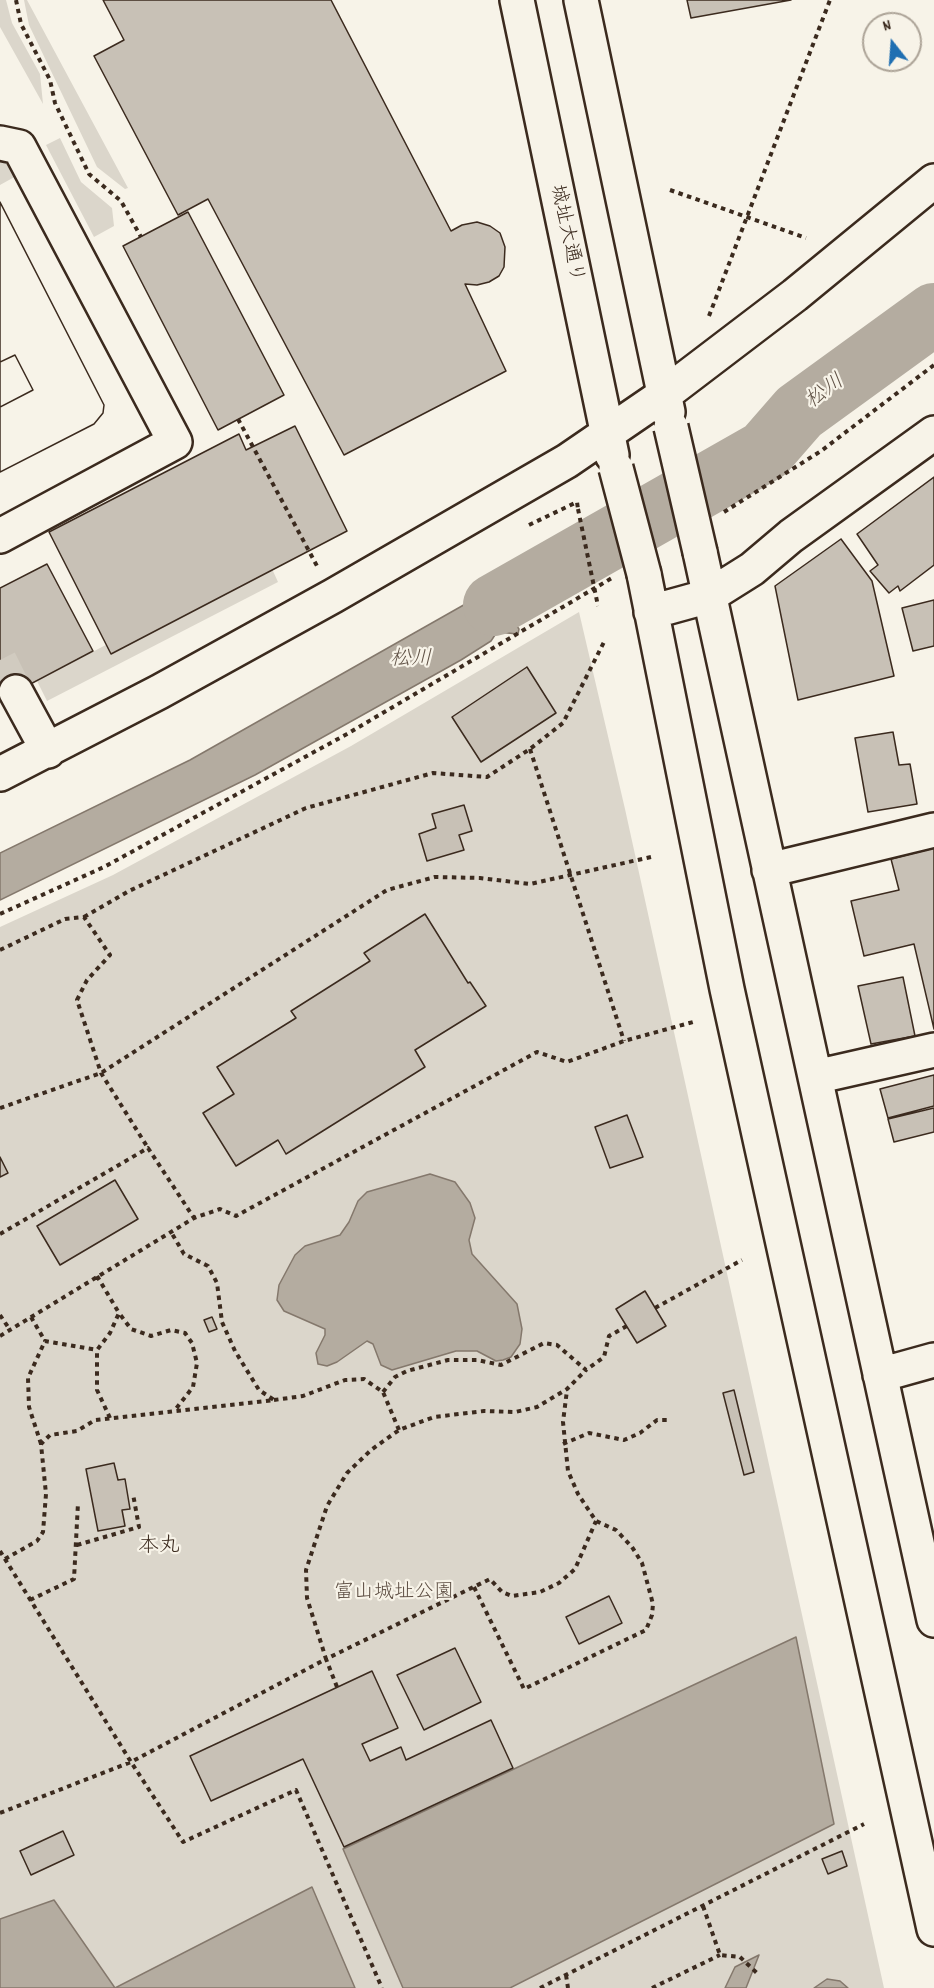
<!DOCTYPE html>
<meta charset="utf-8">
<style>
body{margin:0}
#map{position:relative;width:934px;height:1988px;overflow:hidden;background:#f7f3e8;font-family:Dekko,sans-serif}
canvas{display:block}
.north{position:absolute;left:862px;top:12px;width:60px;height:60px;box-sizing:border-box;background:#f7f3e8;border:2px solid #aca397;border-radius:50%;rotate:343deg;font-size:16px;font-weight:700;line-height:24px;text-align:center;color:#3b2a1e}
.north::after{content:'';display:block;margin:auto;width:21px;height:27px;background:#1f6fb2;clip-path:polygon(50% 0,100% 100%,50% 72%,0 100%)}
</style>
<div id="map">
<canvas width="934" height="1988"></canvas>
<div class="north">N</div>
</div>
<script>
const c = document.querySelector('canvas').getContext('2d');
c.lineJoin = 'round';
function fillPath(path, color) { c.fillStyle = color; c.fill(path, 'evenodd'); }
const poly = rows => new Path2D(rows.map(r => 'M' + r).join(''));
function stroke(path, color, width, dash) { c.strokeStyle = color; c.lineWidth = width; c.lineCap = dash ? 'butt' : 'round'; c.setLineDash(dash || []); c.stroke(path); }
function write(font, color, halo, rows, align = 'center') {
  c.font = font + ' Dekko,"Klee One",sans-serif'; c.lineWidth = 4.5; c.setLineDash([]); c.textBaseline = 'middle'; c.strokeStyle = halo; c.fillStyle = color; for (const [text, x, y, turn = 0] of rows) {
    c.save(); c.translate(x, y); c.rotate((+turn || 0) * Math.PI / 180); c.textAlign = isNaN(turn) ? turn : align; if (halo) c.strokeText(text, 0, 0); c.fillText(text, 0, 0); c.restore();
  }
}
const green = poly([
 [0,0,6,0,12,23,40,74,43,104,0,27],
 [24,0,27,0,128,188,125,189,97,167,29,25],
 [60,138,81,182,112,208,114,226,94,237,46,145],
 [0,162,12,165,18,175,0,185],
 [268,560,278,582,47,701,37,681],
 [579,612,625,809,884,1988,0,1988,0,927,113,875,351,746]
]);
const water = poly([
 [934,286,934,345,806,439,792,459,751,487,737,441,752,431,774,407,934,286],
 [562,541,570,581,511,618,519,629,518,634,497,632,491,641,461,660,255,775,0,900,0,853,190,760,476,598,562,541],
 [430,1174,455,1182,470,1203,475,1218,469,1240,472,1254,517,1304,522,1329,520,1344,511,1357,503,1360,496,1361,477,1351,456,1351,392,1370,381,1365,373,1344,367,1341,337,1362,327,1366,318,1364,316,1353,325,1335,325,1329,284,1311,277,1300,279,1285,295,1255,305,1246,340,1235,349,1222,358,1201,367,1192,430,1174],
 [796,1637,834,1824,510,1988,403,1988,343,1849,796,1637],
 [312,1887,355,1988,0,1988,0,1919,54,1900,115,1988,312,1887],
 [759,1955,746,1988,725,1988,735,1967,759,1955],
 [827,1979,840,1981,848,1988,814,1988,827,1979]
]);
const river = poly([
 [494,605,765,451,799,412,934,314]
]);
const building = poly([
 [103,0,331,0,451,231,462,225,477,222,490,226,500,233,505,247,504,267,499,276,489,282,477,285,465,284,506,371,344,455,208,199,178,215,94,56,124,40,103,0],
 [687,0,791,0,691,18,687,0],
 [0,202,104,405,103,413,94,424,0,472,0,407,33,390,15,355,0,362,0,202],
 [0,202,104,405,103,413,94,424,0,472,0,202],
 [188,212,284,395,218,430,123,246,188,212],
 [15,355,33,390,0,407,0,362,15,355],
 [295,426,347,531,111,654,49,532,239,434,246,450,295,426],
 [934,477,934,565,900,591,898,586,889,593,870,571,878,565,857,534,934,477],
 [841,539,872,581,894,676,798,700,775,586,841,539],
 [47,564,93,651,0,700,0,588,47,564],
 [934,600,934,646,913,651,902,608,934,600],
 [527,667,556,713,481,762,452,717,527,667],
 [893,732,899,765,910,764,917,804,868,812,855,738,893,732],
 [464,805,472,831,459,835,464,850,427,861,419,834,436,828,432,814,464,805],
 [934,848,934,1029,914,944,864,956,851,901,899,890,891,859,934,848],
 [425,914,468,983,470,982,486,1006,415,1050,425,1067,286,1154,278,1140,236,1166,203,1113,234,1094,217,1067,296,1018,291,1011,370,961,364,953,425,914],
 [903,977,915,1036,871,1044,858,986,903,977],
 [934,1075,934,1106,888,1118,880,1089,934,1075],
 [934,1108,934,1132,894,1142,888,1119,934,1108],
 [627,1115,643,1157,610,1168,595,1127,627,1115],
 [0,1157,8,1173,0,1177,0,1157],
 [115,1180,138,1219,60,1265,37,1226,115,1180],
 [645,1291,666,1326,637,1343,616,1309,645,1291],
 [212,1317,217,1329,209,1332,204,1320,212,1317],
 [734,1390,754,1472,744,1475,723,1393,734,1390],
 [114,1463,118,1480,125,1479,130,1509,122,1510,125,1526,98,1531,86,1469,114,1463],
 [609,1596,622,1623,579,1644,566,1617,609,1596],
 [455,1648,481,1702,424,1730,397,1675,455,1648],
 [372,1671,398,1728,362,1744,370,1761,401,1747,406,1760,491,1720,513,1768,344,1847,303,1759,211,1801,190,1756,372,1671],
 [63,1831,74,1855,31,1875,20,1851,63,1831],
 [842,1851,847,1866,828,1874,822,1859,842,1851]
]);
const minorTunnel = poly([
 [0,660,16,692]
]);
const path = poly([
 [16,0,21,24,50,80,55,103,89,174,121,201,141,237],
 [670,190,806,238],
 [709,316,830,0],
 [238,419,317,566],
 [724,512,821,451,934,365],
 [529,525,577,502,578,509],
 [530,749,624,1041],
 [0,914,104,867,347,734,612,578],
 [84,917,129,891,306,808,433,773,487,777,530,749,563,723,605,640],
 [0,950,65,919,84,917,110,955,87,980,77,1000,101,1073,148,1148],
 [0,1108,101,1073,387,890,435,877,480,878,530,884,651,857],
 [0,1234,148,1148,194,1218],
 [97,1276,119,1313],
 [655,1308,742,1260],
 [0,1315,10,1330],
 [31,1317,45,1341],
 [0,1336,194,1218,220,1209,236,1216,537,1052,567,1062,624,1041,693,1022],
 [383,1392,395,1377,407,1371,448,1360,477,1360,501,1365,544,1343,557,1345,586,1370,604,1357,609,1336,627,1326],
 [274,1400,303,1396,345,1380,364,1379,383,1392,399,1430],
 [110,1418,97,1390,97,1350,110,1333,119,1313,131,1329,151,1336,171,1330,185,1333,192,1343,197,1363,193,1387,175,1410],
 [41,1444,29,1407,28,1378,45,1341,97,1350],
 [563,1444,589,1433,624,1440,640,1433,657,1420,668,1420],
 [77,1545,139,1527,133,1494],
 [0,1551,131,1762,326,1659,307,1598,306,1570,327,1506,347,1473,371,1450,399,1430,434,1417,484,1411,515,1412,537,1407,567,1389,586,1370],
 [5,1559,37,1541,43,1532,46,1494,41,1444,50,1435,77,1431,95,1420,274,1400,259,1390,235,1351,222,1322,217,1283,208,1266,184,1254,171,1232],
 [474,1587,524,1689,646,1630,652,1615,653,1604,642,1563,632,1547,616,1530,596,1521,578,1494,568,1471,563,1422,567,1390],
 [30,1600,74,1579,78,1503],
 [337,1687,326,1659,490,1579,502,1592,512,1596,540,1592,559,1583,575,1569,596,1521],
 [0,1813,131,1762,183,1842,296,1790,382,1988],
 [703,1906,720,1955,740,1957,759,1975],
 [566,1975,568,1988],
 [540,1988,864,1824],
 [652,1988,720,1955]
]);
const minor = poly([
 [517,0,612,455],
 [581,0,668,412],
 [0,143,19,147,175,442,0,536],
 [700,552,934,1620],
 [644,574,727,989,934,1929],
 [651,612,709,596,752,569,791,536,934,433],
 [16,692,48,751],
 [0,774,159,692,333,596,567,461,665,394,795,295,934,181],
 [769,870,934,830],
 [815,1077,934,1050],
 [880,1375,934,1360]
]);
const pathBridge = poly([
 [578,509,598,606]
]);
const minorBridge = poly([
 [671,427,700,552],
 [616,468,644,574]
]);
const streetNames = [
 ["城址大通り",565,234,78]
];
const parkNames = [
 ["富山城址公園",394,1594]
];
const waterNames = [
 ["松川",826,393,-36],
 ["松川",411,661]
];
const neighbourhoodNames = [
 ["本丸",159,1548]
];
fillPath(green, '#dbd6cb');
fillPath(water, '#b4aca0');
stroke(water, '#84786c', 1.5);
stroke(river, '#b4aca0', 62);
fillPath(building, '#c8c1b6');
stroke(building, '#3b2a1e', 1.5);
stroke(minorTunnel, '#d1cbc0', 33, [33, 16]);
stroke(minor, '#3b2a1e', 38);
stroke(path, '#3b2a1e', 4, [4.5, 4.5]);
stroke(minor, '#f7f3e8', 33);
stroke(minorBridge, '#3b2a1e', 38, []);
stroke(pathBridge, '#3b2a1e', 4, [4.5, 4.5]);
stroke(minorBridge, '#f7f3e8', 33);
write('20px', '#3b2a1e', '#f7f3e8', streetNames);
write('20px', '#5b4c41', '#f7f3e8', parkNames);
write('italic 21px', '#5f5145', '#f7f3e8', waterNames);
write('21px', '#3b2a1e', '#f7f3e8', neighbourhoodNames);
</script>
